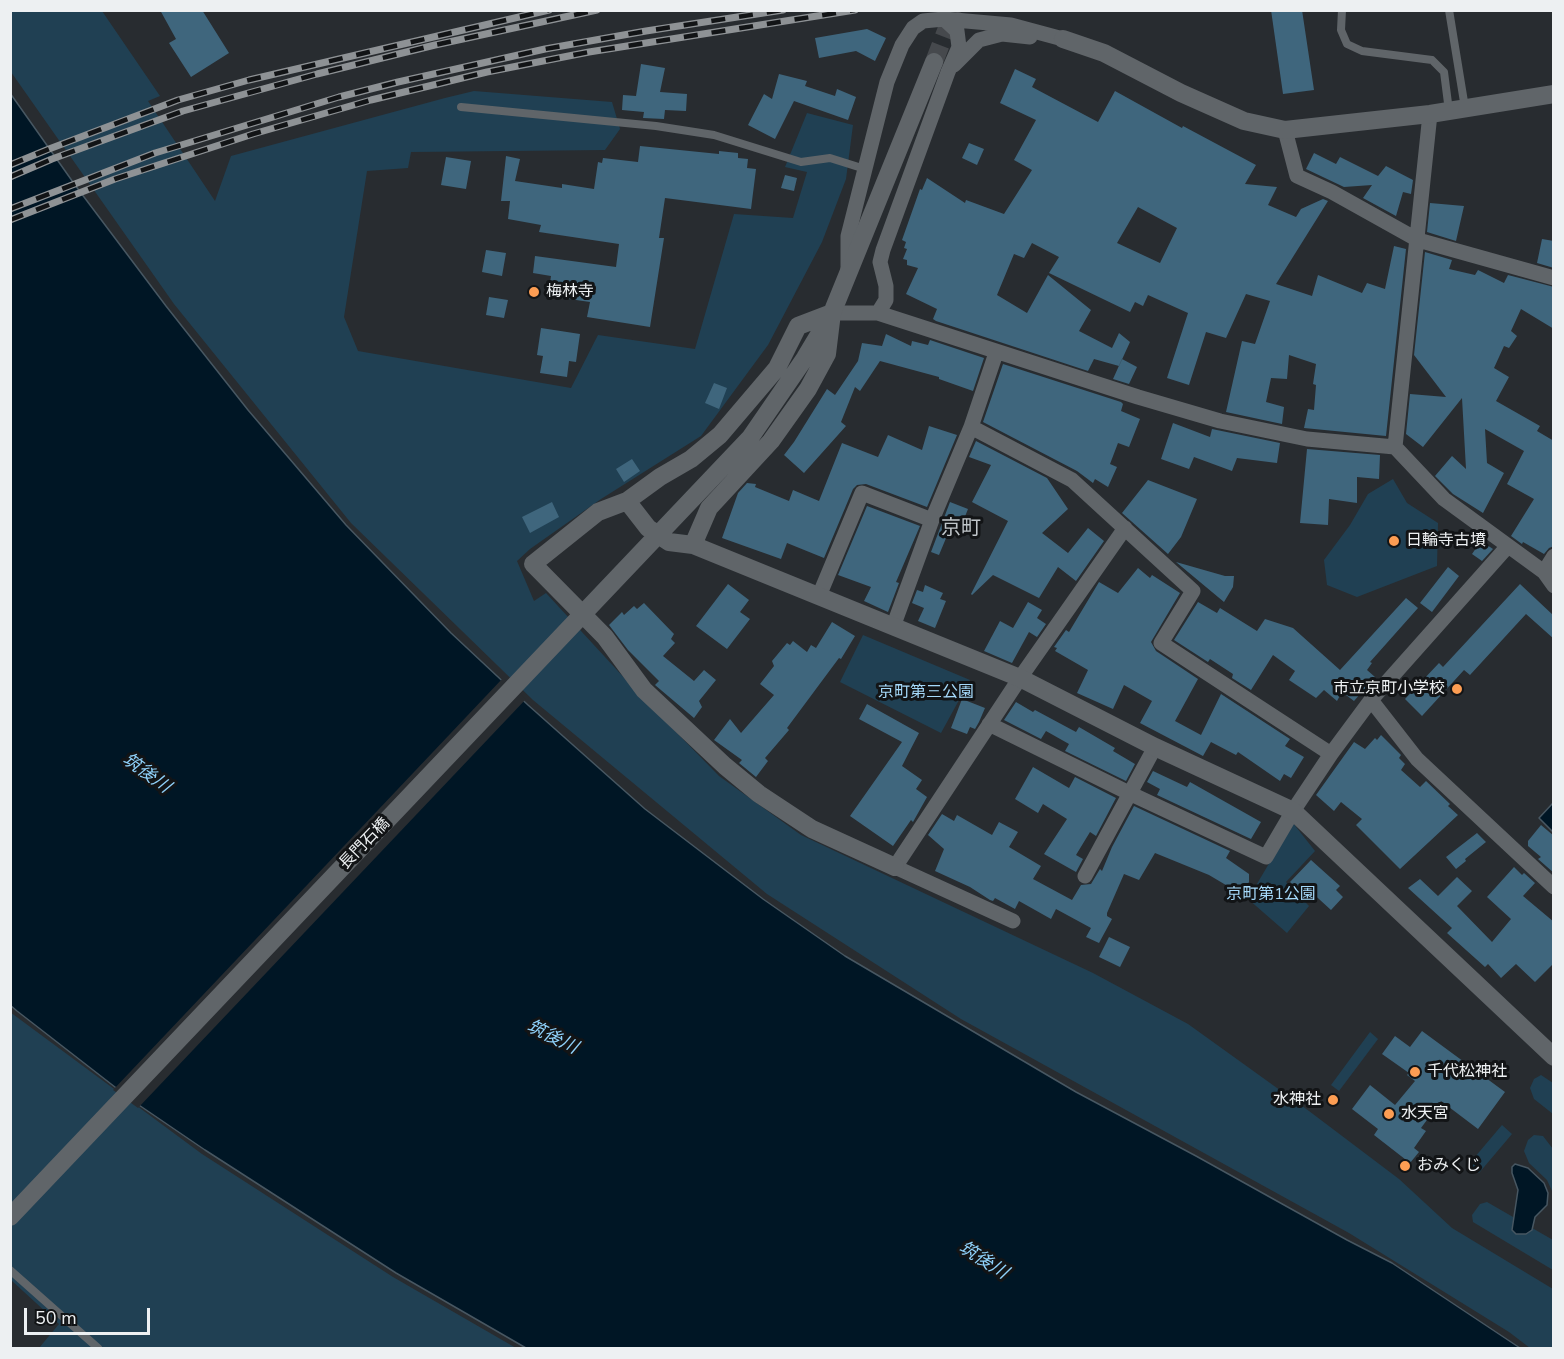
<!DOCTYPE html>
<meta charset="utf-8">
<style>
body{margin:0}
#map{position:relative;width:1564px;height:1359px;overflow:hidden;background:#282c30;font-family:"Nunito Sans",sans-serif}
canvas{display:block}
.frame{position:absolute;inset:0;border:12px solid #edf0f2;pointer-events:none}
.scale{position:absolute;left:24px;top:1308px;width:126px;height:27px;box-sizing:border-box;border:3px solid #edf0f2;border-top:0;padding-left:8px;font-size:18px;line-height:21px;white-space:nowrap;color:#edf0f2;-webkit-text-stroke:4px #121416;paint-order:stroke}
</style>
<div id="map">
<canvas width="1564" height="1359"></canvas>
<div class="frame"></div>
<div class="scale">50 m</div>
</div>
<script>
const c = document.querySelector('canvas').getContext('2d');
c.lineJoin = 'round';
function fillPath(path, color) { c.fillStyle = color; c.fill(path, 'evenodd'); }
const poly = rows => new Path2D(rows.map(r => 'M' + r).join(''));
function stroke(path, color, width, dash) { c.strokeStyle = color; c.lineWidth = width; c.lineCap = dash ? 'butt' : 'round'; c.setLineDash(dash || []); c.stroke(path); }
function write(font, color, halo, rows, align = 'center') {
  c.font = font + ' "Nunito Sans","Noto Sans JP",sans-serif'; c.lineWidth = 6; c.setLineDash([]); c.textBaseline = 'middle'; c.strokeStyle = halo; c.fillStyle = color; for (const [text, x, y, turn = 0] of rows) {
    c.save(); c.translate(x, y); c.rotate((+turn || 0) * Math.PI / 180); c.textAlign = isNaN(turn) ? turn : align; if (halo) c.strokeText(text, 0, 0); c.fillText(text, 0, 0); c.restore();
  }
}
const green = poly([
 [10,11,102,11,160,96,148,101,215,201,231,156,445,98,474,91,612,102,620,129,605,150,411,152,408,168,367,171,344,317,358,351,571,388,598,335,695,349,734,214,793,218,807,172,785,167,807,113,853,125,846,179,822,242,768,345,701,436,601,499,530,549,517,561,534,601,546,593,640,695,719,776,801,835,1093,973,1188,1024,1309,1111,1399,1179,1452,1228,1553,1289,1553,1348,1530,1348,1509,1332,1349,1233,961,1019,767,894,533,700,351,523,174,304,11,72],
 [1393,479,1407,503,1438,523,1437,566,1357,597,1327,585,1324,560,1350,525,1368,494],
 [863,635,970,680,941,733,840,682],
 [1293,823,1315,851,1286,882,1309,906,1287,933,1248,899],
 [10,1012,202,1154,393,1277,516,1348,39,1348,59,1324,11,1280],
 [1370,1032,1378,1039,1339,1091,1331,1085],
 [1541,1075,1553,1083,1553,1114,1534,1099,1530,1088,1534,1079],
 [1502,1125,1512,1134,1479,1173,1469,1164],
 [1534,1135,1543,1136,1553,1149,1553,1193,1547,1180,1529,1163,1524,1151,1528,1140],
 [1487,1202,1553,1240,1553,1270,1473,1222,1472,1215,1480,1204]
]);
const water = poly([
 [10,93,75,185,166,306,248,410,346,525,451,633,528,705,645,809,763,899,845,956,1076,1092,1196,1156,1347,1240,1392,1263,1520,1348,526,1348,396,1273,205,1150,133,1101,17,1011,10,1005,10,93],
 [1553,803,1553,832,1539,818,1553,803],
 [1515,1164,1528,1168,1544,1183,1548,1193,1547,1205,1535,1217,1532,1230,1526,1234,1516,1234,1512,1230,1518,1190,1512,1173,1512,1167,1515,1164]
]);
const pier = poly([
 [503,678,526,699,138,1108,113,1090]
]);
const building = poly([
 [160,10,202,10,229,53,191,77,169,43,176,39],
 [1271,10,1302,10,1314,90,1283,94],
 [867,29,886,38,875,61,856,51,819,58,815,38],
 [641,64,665,68,660,92,687,94,686,111,665,110,664,119,643,118,644,112,622,110,623,95,636,96],
 [1015,69,1036,79,1032,87,1098,122,1115,91,1182,128,1183,126,1256,165,1245,184,1277,187,1268,205,1296,217,1301,209,1323,199,1328,201,1276,284,1312,296,1318,275,1362,293,1367,283,1385,289,1394,246,1406,249,1386,436,1304,428,1308,409,1314,410,1316,385,1313,384,1316,364,1289,355,1287,379,1271,378,1266,402,1284,407,1282,424,1226,412,1242,341,1255,344,1270,301,1246,294,1226,338,1206,332,1189,385,1167,378,1188,313,1148,295,1143,306,1135,302,1130,312,1049,273,1059,257,1032,243,1024,258,1014,254,997,295,1027,313,1048,275,1091,310,1079,331,1112,348,1119,333,1130,342,1119,366,1094,359,1088,371,936,321,933,319,937,309,906,294,918,268,907,265,907,260,903,259,907,249,904,248,906,242,902,240,920,189,922,190,927,178,965,203,966,200,1004,214,1032,170,1014,160,1036,120,1000,103],
 [1138,207,1177,228,1160,263,1117,243],
 [779,74,807,81,805,86,835,96,837,89,856,97,848,120,794,101,775,139,748,125,764,94,772,99],
 [969,143,984,149,977,165,962,158],
 [640,146,719,154,719,151,738,153,738,158,748,159,747,168,756,169,751,209,665,198,659,238,664,238,650,327,587,317,590,302,548,296,551,276,533,273,535,256,616,267,619,244,539,232,541,225,508,219,510,201,501,201,506,156,520,159,515,181,562,188,562,184,594,189,598,162,602,163,603,158,638,162],
 [1314,153,1336,164,1340,157,1378,176,1386,166,1413,180,1411,194,1403,192,1396,216,1363,198,1372,185,1344,187,1306,169],
 [446,157,471,161,466,189,441,185],
 [785,175,797,178,794,191,781,188],
 [1430,203,1464,206,1456,241,1427,232],
 [1542,239,1554,241,1554,268,1537,263],
 [486,250,506,253,502,276,482,272],
 [1425,252,1452,260,1449,269,1475,275,1478,270,1504,283,1508,275,1554,287,1554,329,1521,309,1511,331,1517,336,1509,348,1504,346,1494,368,1509,377,1496,401,1540,426,1537,431,1554,441,1554,546,1549,548,1544,554,1523,542,1522,544,1511,536,1534,499,1507,484,1524,451,1485,429,1487,463,1504,473,1483,513,1453,494,1435,476,1452,456,1466,469,1462,398,1423,447,1406,434,1410,394,1446,397,1414,355],
 [489,297,508,300,504,318,486,315],
 [541,328,580,334,576,362,569,361,567,377,540,373,543,356,537,355],
 [886,334,911,346,912,341,928,345,930,340,984,358,973,391,939,379,939,377,880,361,860,391,855,387,841,422,846,426,804,473,784,455,794,442,827,389,835,395,858,361,862,343,882,346],
 [1122,359,1137,367,1129,384,1113,379],
 [1003,364,1121,402,1123,404,1121,411,1140,419,1129,447,1118,443,1110,464,1117,467,1108,487,1095,479,1093,483,1077,471,983,422],
 [714,383,727,388,719,409,705,403],
 [1173,423,1210,437,1212,429,1280,443,1277,463,1237,458,1232,471,1194,457,1189,469,1161,459],
 [929,426,957,435,927,507,866,484,857,485,853,489,824,558,787,543,781,559,722,538,738,493,747,483,756,484,755,487,789,501,793,490,819,501,842,443,878,457,888,435,922,450],
 [976,441,1047,478,1068,509,1042,533,1068,553,1088,528,1104,541,1076,581,1058,567,1039,598,993,575,972,595,971,594,1008,521,972,502,991,465,969,457],
 [1307,449,1380,455,1379,479,1357,477,1357,503,1329,499,1328,525,1300,523],
 [632,459,640,471,624,482,616,469],
 [1148,480,1197,499,1181,537,1168,554,1122,513],
 [552,502,559,517,530,533,522,517],
 [950,502,968,509,958,534,949,531,939,555,931,552],
 [867,506,920,526,896,582,899,583,888,612,864,601,871,587,838,575],
 [1481,541,1493,549,1482,561,1472,554],
 [1176,562,1225,576,1234,576,1233,587,1224,602],
 [1448,567,1459,576,1432,612,1420,603],
 [1138,568,1150,578,1152,575,1180,593,1151,642,1156,651,1198,679,1175,721,1201,735,1221,694,1290,739,1285,746,1304,757,1291,778,1284,774,1280,781,1238,752,1236,755,1211,742,1203,756,1140,723,1152,701,1124,685,1113,709,1077,693,1088,670,1055,651,1057,648,1054,647,1066,630,1069,632,1099,582,1118,593],
 [728,584,749,600,740,612,750,619,727,649,696,626],
 [1520,584,1554,616,1554,639,1526,614,1470,675,1464,670,1422,716,1405,699,1439,663,1443,667],
 [925,585,943,593,940,599,946,601,935,628,918,621,924,608,912,603,917,590,923,592],
 [1406,598,1418,608,1370,662,1372,663,1367,670,1375,677,1354,701,1342,692,1337,701,1324,690,1316,698,1289,680,1295,671,1273,655,1251,690,1232,678,1233,674,1210,659,1208,662,1174,640,1198,602,1217,613,1220,608,1257,631,1265,619,1293,628,1340,670],
 [1028,602,1042,610,1037,618,1046,624,1037,637,1029,632,1012,663,984,651,1000,621,1013,628],
 [644,603,674,634,671,639,675,643,663,656,694,681,704,670,716,680,699,701,702,707,694,718,655,685,659,681,628,650,609,625,622,612,624,615,634,606,637,609],
 [832,622,855,636,841,659,839,658,787,728,789,730,765,758,768,761,756,777,739,763,742,760,714,740,730,719,741,733,774,695,760,684,774,666,772,661,787,643,790,645,793,641,807,652,811,645,816,648],
 [962,699,985,708,979,722,975,729,970,727,967,734,951,728],
 [1016,702,1033,712,1035,710,1076,732,1079,727,1115,748,1113,751,1135,764,1126,781,1065,751,1069,744,1046,731,1041,739,1004,720],
 [867,704,919,733,902,766,922,780,916,789,927,797,913,822,911,820,893,846,850,816,902,742,859,719],
 [1381,735,1401,755,1399,758,1405,764,1401,770,1420,787,1426,781,1450,804,1448,806,1458,815,1400,869,1356,825,1362,819,1341,802,1334,811,1316,795,1354,742,1365,749,1375,738,1377,740],
 [1033,767,1069,788,1075,777,1116,798,1096,836,1090,832,1076,855,1083,859,1076,872,1044,854,1067,819,1043,804,1038,813,1015,799],
 [1153,771,1187,787,1190,782,1261,822,1251,839,1157,795,1160,789,1147,782],
 [1134,806,1230,851,1226,858,1249,874,1249,882,1241,894,1209,875,1155,853,1139,880,1124,874,1107,913,1107,916,1112,919,1099,943,1086,937,1091,928,1056,909,1051,919,1019,901,1015,909,995,898,993,901,990,900,970,887,935,871,944,849,928,835,942,814,954,821,957,815,992,835,999,822,1018,832,1009,847,1041,866,1033,879,1072,900,1081,885,1091,884,1100,869,1102,871,1112,847],
 [1541,825,1554,836,1554,873,1538,859,1541,857,1528,846,1528,841],
 [1477,833,1486,842,1465,859,1466,861,1456,869,1446,857],
 [1311,860,1340,886,1336,890,1343,897,1331,910,1308,889,1303,894,1290,882],
 [1514,867,1522,875,1524,873,1535,883,1523,896,1554,922,1554,963,1535,982,1516,964,1501,978,1488,964,1485,967,1447,933,1452,928,1408,888,1420,879,1438,896,1457,877,1472,891,1457,906,1492,942,1511,919,1487,897],
 [1109,937,1130,947,1120,967,1099,957],
 [1422,1031,1505,1092,1478,1129,1441,1101,1421,1128,1426,1131,1414,1148,1419,1152,1410,1163,1374,1135,1378,1129,1352,1109,1370,1085,1395,1105,1415,1081,1407,1075,1409,1073,1382,1054,1395,1036,1410,1047]
]);
const tertiaryTunnel = poly([
 [934,62,954,10]
]);
const service = poly([
 [1342,10,1341,30,1347,44,1362,51,1432,60,1444,72,1449,111],
 [1449,10,1465,108],
 [461,107,656,126,714,135,801,162,830,158,865,169],
 [10,1270,98,1348]
]);
const minor = poly([
 [954,65,979,40,1002,34,1030,37],
 [1285,130,1297,176,1332,192,1418,240,1554,278],
 [848,270,848,236,887,82,902,45,913,28,923,21,944,19,1011,25,1063,39],
 [832,313,878,313,1138,397,1220,421,1307,439,1395,447,1444,499,1544,572,1554,586],
 [878,313,886,300,886,286,880,262,883,250,948,72,959,47,957,31,944,19],
 [971,427,1072,480,1193,591,1161,643,1331,754],
 [1395,447,1430,114],
 [1544,572,1554,556],
 [819,596,862,493,932,520],
 [893,627,932,520,971,427,996,353],
 [1371,700,1417,759,1554,887],
 [989,724,1129,793,1266,857,1293,811,1331,754,1371,700,1508,546],
 [1085,876,1155,747],
 [1013,921,895,867,1020,678,1125,528]
]);
const tertiary = poly([
 [1063,39,1104,53,1181,93,1244,121,1285,130,1430,114,1554,94],
 [627,501,660,477,691,459,720,435,777,368,798,326,832,313,827,354,808,389,771,441,709,508,693,545],
 [895,867,812,829,759,794,725,766,644,690,605,637,533,564,598,512,627,501,648,528,669,542,693,545,1020,678,1155,747,1293,811,1554,1057],
 [10,1217,750,438,805,358,832,313,934,62]
]);
const rail = poly([
 [10,165,49,149,178,100,249,80,549,10],
 [10,177,52,159,183,111,317,74,435,45,597,10],
 [10,209,155,153,339,97,398,82,545,49,646,31,783,10],
 [10,220,115,179,253,134,371,100,487,72,589,52,855,10]
]);
const markers = [
 [534,292,6,"#fc9d53"],
 [1394,541,6,"#fc9d53"],
 [1457,689,6,"#fc9d53"],
 [1415,1072,6,"#fc9d53"],
 [1333,1100,6,"#fc9d53"],
 [1389,1114,6,"#fc9d53"],
 [1405,1166,6,"#fc9d53"]
];
const poiNames = [
 ["梅林寺",546,292],
 ["日輪寺古墳",1406,541],
 ["市立京町小学校",1445,689,"right"],
 ["千代松神社",1427,1072],
 ["水神社",1321,1100,"right"],
 ["水天宮",1401,1114],
 ["おみくじ",1417,1166]
];
const parkNames = [
 ["京町第三公園",926,693],
 ["京町第1公園",1271,895]
];
const streetNames = [
 ["長門石橋",365,844,-46]
];
const waterNames = [
 ["筑後川",146,774,36],
 ["筑後川",552,1038,26],
 ["筑後川",983,1261,32]
];
const quarterNames = [
 ["京町",961,529]
];
fillPath(green, '#204053');
fillPath(water, '#001625');
stroke(water, '#475762', 1.5);
fillPath(pier, '#282c30');
fillPath(building, '#3f667d');
stroke(tertiaryTunnel, '#46494d', 18, [18, 9]);
stroke(service, '#606569', 8);
stroke(minor, '#606569', 15);
stroke(tertiary, '#606569', 18);
stroke(rail, '#8e9295', 7);
stroke(rail, '#121416', 4.5, [14]);
for (const [x, y, r, color] of markers) { const dot = new Path2D(); dot.arc(x, y, r, 0, 2 * Math.PI); c.fillStyle = color; c.fill(dot); stroke(dot, '#121416', 2); }
write('16px', '#edf0f2', '#121416', poiNames, 'left');
write('16px', '#a5d9fa', '#121416', parkNames);
write('16px', '#edf0f2', '#121416', streetNames);
write('italic 18px', '#8fd1fa', '#121416', waterNames);
write('20px', '#c0c6ca', '#121416', quarterNames);
</script>
